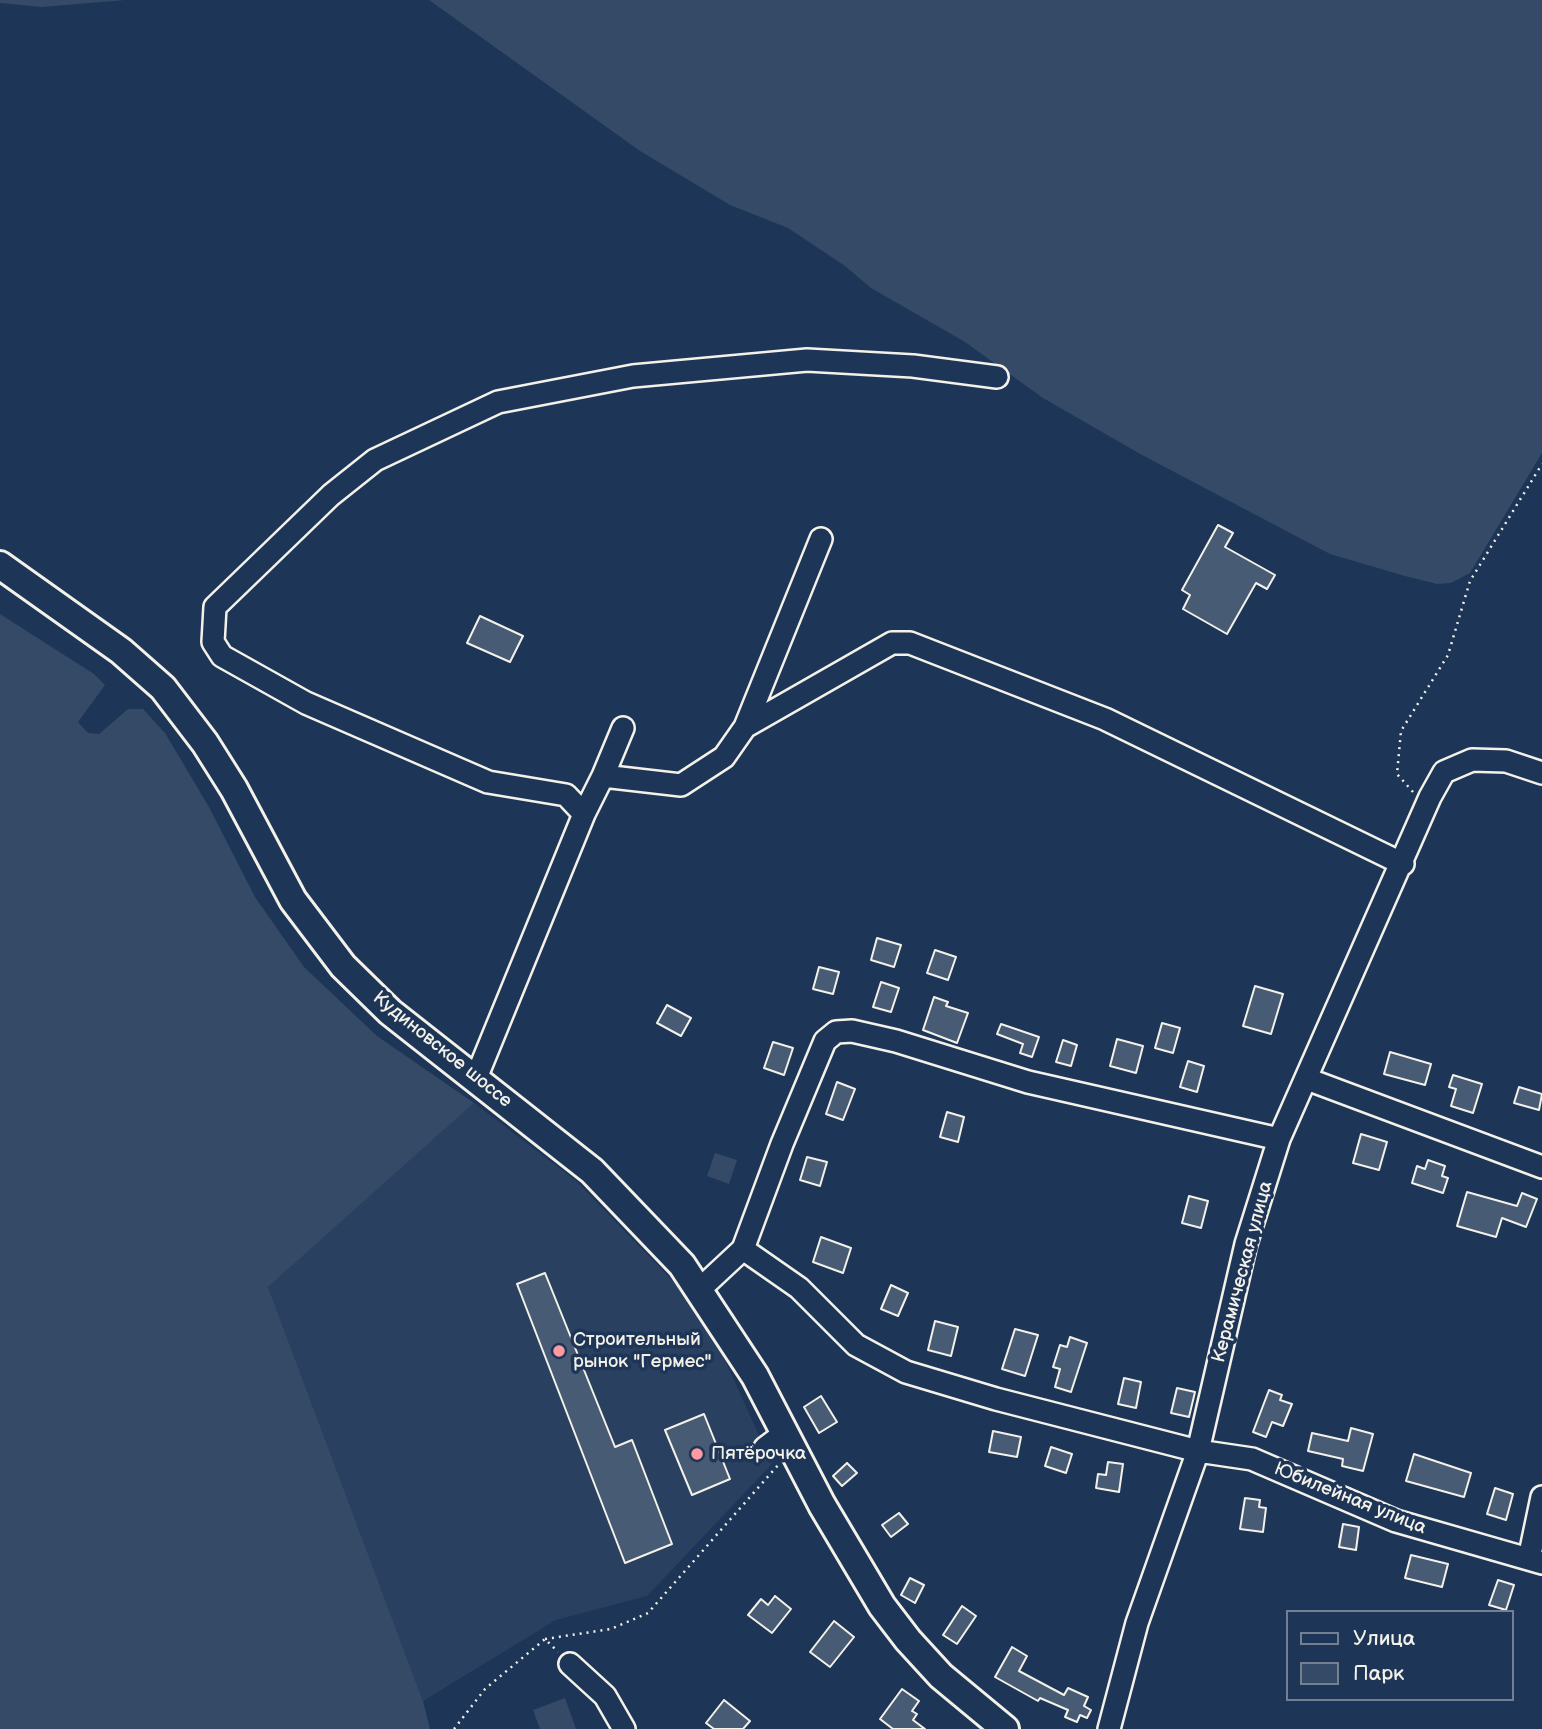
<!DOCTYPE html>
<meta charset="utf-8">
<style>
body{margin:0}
#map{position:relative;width:1542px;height:1729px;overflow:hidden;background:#1d3557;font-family:"Balsamiq Sans",sans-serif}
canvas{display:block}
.legend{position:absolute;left:1286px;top:1610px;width:228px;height:91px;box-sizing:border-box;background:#1d3557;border:2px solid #738091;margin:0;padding:9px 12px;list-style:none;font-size:21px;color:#f4f1e8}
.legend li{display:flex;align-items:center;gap:14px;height:35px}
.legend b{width:35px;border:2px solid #738091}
</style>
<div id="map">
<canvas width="1542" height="1729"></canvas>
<ul class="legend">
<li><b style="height:9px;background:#1d3557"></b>Улица</li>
<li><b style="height:19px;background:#354a67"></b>Парк</li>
</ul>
</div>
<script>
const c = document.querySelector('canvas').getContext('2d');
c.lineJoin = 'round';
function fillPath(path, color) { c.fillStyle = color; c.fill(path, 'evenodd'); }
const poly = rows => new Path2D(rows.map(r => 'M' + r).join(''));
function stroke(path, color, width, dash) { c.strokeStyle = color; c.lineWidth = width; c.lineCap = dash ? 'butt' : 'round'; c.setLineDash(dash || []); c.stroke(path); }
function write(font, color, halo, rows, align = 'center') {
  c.font = font + ' "Balsamiq Sans",sans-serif'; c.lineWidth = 7; c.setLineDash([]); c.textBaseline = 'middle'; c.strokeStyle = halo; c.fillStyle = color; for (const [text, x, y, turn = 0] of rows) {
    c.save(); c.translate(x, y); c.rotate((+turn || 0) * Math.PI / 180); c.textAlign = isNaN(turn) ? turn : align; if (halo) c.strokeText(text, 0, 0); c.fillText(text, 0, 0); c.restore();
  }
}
const built = poly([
 [474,1103,575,1180,703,1312,772,1464,647,1596,556,1620,423,1701,268,1287]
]);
const green = poly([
 [0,0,125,0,42,7,0,3],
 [429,0,1542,0,1542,453,1470,573,1451,583,1437,584,1405,576,1330,554,1142,455,1043,398,965,342,871,288,845,266,788,228,730,205,640,151],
 [0,614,94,674,105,685,78,722,88,733,99,734,128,709,143,709,165,733,209,807,255,897,304,967,377,1036,474,1103,268,1287,423,1701,430,1729,0,1729],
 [715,1153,737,1160,729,1184,707,1176],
 [565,1698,576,1729,540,1729,533,1710]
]);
const building = poly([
 [1218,525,1233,533,1225,547,1275,575,1267,589,1256,583,1227,634,1183,609,1190,595,1182,590,1218,525],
 [480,616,523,636,510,662,467,643,480,616],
 [877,938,901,945,894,967,871,960,877,938],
 [935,950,956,957,948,980,927,973,935,950],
 [819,967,839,972,833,994,813,989,819,967],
 [881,982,899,988,891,1012,873,1007,881,982],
 [1255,986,1283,994,1271,1034,1243,1026,1255,986],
 [934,997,948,1002,946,1006,968,1013,957,1043,923,1030,934,997],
 [667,1005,691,1018,681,1036,657,1023,667,1005],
 [1162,1023,1180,1028,1173,1053,1155,1048,1162,1023],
 [1001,1024,1039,1037,1032,1057,1020,1053,1023,1044,997,1034,1001,1024],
 [1117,1039,1143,1046,1136,1073,1110,1066,1117,1039],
 [1063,1040,1077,1045,1071,1066,1056,1062,1063,1040],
 [773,1042,793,1048,784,1075,764,1068,773,1042],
 [1390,1052,1431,1064,1425,1085,1384,1074,1390,1052],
 [1188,1061,1204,1066,1197,1092,1180,1087,1188,1061],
 [1453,1075,1482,1084,1473,1113,1451,1106,1456,1089,1449,1087,1453,1075],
 [837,1082,855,1089,843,1120,826,1114,837,1082],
 [1519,1087,1542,1094,1539,1110,1514,1103,1519,1087],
 [947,1112,964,1117,958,1142,940,1137,947,1112],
 [1361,1134,1387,1142,1379,1170,1353,1163,1361,1134],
 [807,1157,827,1162,820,1186,800,1180,807,1157],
 [1428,1160,1445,1166,1442,1176,1448,1178,1443,1193,1412,1183,1417,1166,1425,1169,1428,1160],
 [1467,1192,1517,1206,1522,1193,1537,1199,1526,1227,1502,1218,1496,1237,1457,1226,1467,1192],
 [1189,1196,1208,1201,1201,1228,1182,1223,1189,1196],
 [821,1237,851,1248,843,1273,813,1262,821,1237],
 [545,1273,615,1447,632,1440,672,1544,625,1563,517,1284,545,1273],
 [891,1285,908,1293,898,1316,881,1309,891,1285],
 [935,1321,958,1327,951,1356,928,1350,935,1321],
 [1015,1329,1038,1335,1025,1376,1002,1369,1015,1329],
 [1070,1337,1087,1343,1071,1392,1055,1387,1060,1369,1053,1367,1060,1345,1067,1347,1070,1337],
 [1124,1378,1141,1382,1136,1408,1118,1404,1124,1378],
 [1177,1388,1195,1392,1189,1417,1171,1413,1177,1388],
 [1269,1390,1282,1395,1280,1400,1292,1404,1283,1426,1272,1422,1266,1437,1253,1432,1269,1390],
 [821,1396,837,1422,819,1433,804,1407,821,1396],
 [704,1414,730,1479,692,1495,665,1430,704,1414],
 [1351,1428,1373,1434,1363,1471,1342,1466,1343,1459,1308,1451,1312,1433,1348,1441,1351,1428],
 [993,1431,1021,1437,1017,1457,989,1452,993,1431],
 [1051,1447,1072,1454,1066,1473,1045,1466,1051,1447],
 [1414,1454,1471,1473,1464,1497,1406,1481,1414,1454],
 [1108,1462,1123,1464,1119,1492,1096,1488,1098,1474,1106,1475,1108,1462],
 [847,1463,857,1473,842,1486,833,1476,847,1463],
 [1495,1488,1513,1494,1506,1520,1487,1514,1495,1488],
 [1245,1498,1260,1500,1259,1507,1266,1508,1263,1532,1240,1529,1245,1498],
 [899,1513,908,1524,891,1537,882,1525,899,1513],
 [1343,1524,1359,1527,1356,1550,1339,1547,1343,1524],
 [1411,1555,1448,1564,1442,1587,1405,1578,1411,1555],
 [910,1578,924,1585,915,1603,901,1595,910,1578],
 [1498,1580,1514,1585,1506,1610,1489,1605,1498,1580],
 [775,1596,791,1609,772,1633,748,1615,761,1599,768,1605,775,1596],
 [962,1606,976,1616,957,1644,943,1635,962,1606],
 [834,1621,854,1637,830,1667,810,1652,834,1621],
 [1012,1647,1027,1656,1019,1671,1064,1695,1068,1688,1088,1697,1084,1706,1091,1710,1087,1718,1080,1715,1077,1722,1065,1717,1068,1710,1040,1698,1038,1701,995,1677,1012,1647],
 [902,1689,919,1701,912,1711,917,1714,913,1720,925,1729,893,1729,880,1719,902,1689],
 [724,1700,750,1721,743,1729,714,1729,706,1723,724,1700]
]);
const path = poly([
 [1413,792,1397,774,1401,731,1448,655,1470,581,1542,464],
 [545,1639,611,1629,648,1613,779,1464],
 [454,1729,485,1689,545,1639,558,1652]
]);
const minor = poly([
 [745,727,821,539],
 [603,776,623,728],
 [584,814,566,795,488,782,306,703,222,656,213,642,215,607,331,495,375,460,498,402,633,376,807,360,913,366,997,377],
 [476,1078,584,814,603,776,681,785,724,757,745,727,892,643,910,643,1105,719,1403,864],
 [1307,1079,1542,1167],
 [743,1249,799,1288,856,1345,906,1372,996,1399,1198,1451,1252,1459,1396,1521,1542,1563],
 [699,1290,743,1249,782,1144,825,1041,836,1032,852,1031,896,1041,1028,1082,1279,1139],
 [765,1448,785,1433],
 [1529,1559,1542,1497],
 [570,1664,605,1696,624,1729],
 [1109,1729,1137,1623,1198,1451,1246,1244,1279,1139,1430,797,1444,772,1472,760,1506,761,1542,773]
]);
const major = poly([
 [0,565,121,651,163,688,205,743,234,789,293,900,343,966,390,1012,592,1171,682,1265,755,1376,822,1505,882,1606,908,1640,941,1676,1005,1729]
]);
const markers = [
 [559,1351,7,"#ff9aa2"],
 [697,1454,7,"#ff9aa2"]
];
const streetNames = [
 ["Кудиновское шоссе",442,1050,39],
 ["Керамическая улица",1243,1272,-75],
 ["Юбилейная улица",1350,1499,22]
];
const poiNames = [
 ["Строительный",573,1340],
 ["рынок \"Гермес\"",573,1362],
 ["Пятёрочка",711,1454]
];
fillPath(built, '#2a4060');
fillPath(green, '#354a67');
fillPath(building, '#485b74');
stroke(building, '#f4f1e8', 2);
stroke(minor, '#f4f1e8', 26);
stroke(major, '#f4f1e8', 32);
stroke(path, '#f4f1e8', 2.5, [2, 5]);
stroke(minor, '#1d3557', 21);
stroke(major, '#1d3557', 26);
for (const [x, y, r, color] of markers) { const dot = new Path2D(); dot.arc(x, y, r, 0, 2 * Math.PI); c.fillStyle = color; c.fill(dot); stroke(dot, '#1d3557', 2.5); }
write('19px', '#f4f1e8', '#1d3557', streetNames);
write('19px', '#f4f1e8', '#1d3557', poiNames, 'left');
</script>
